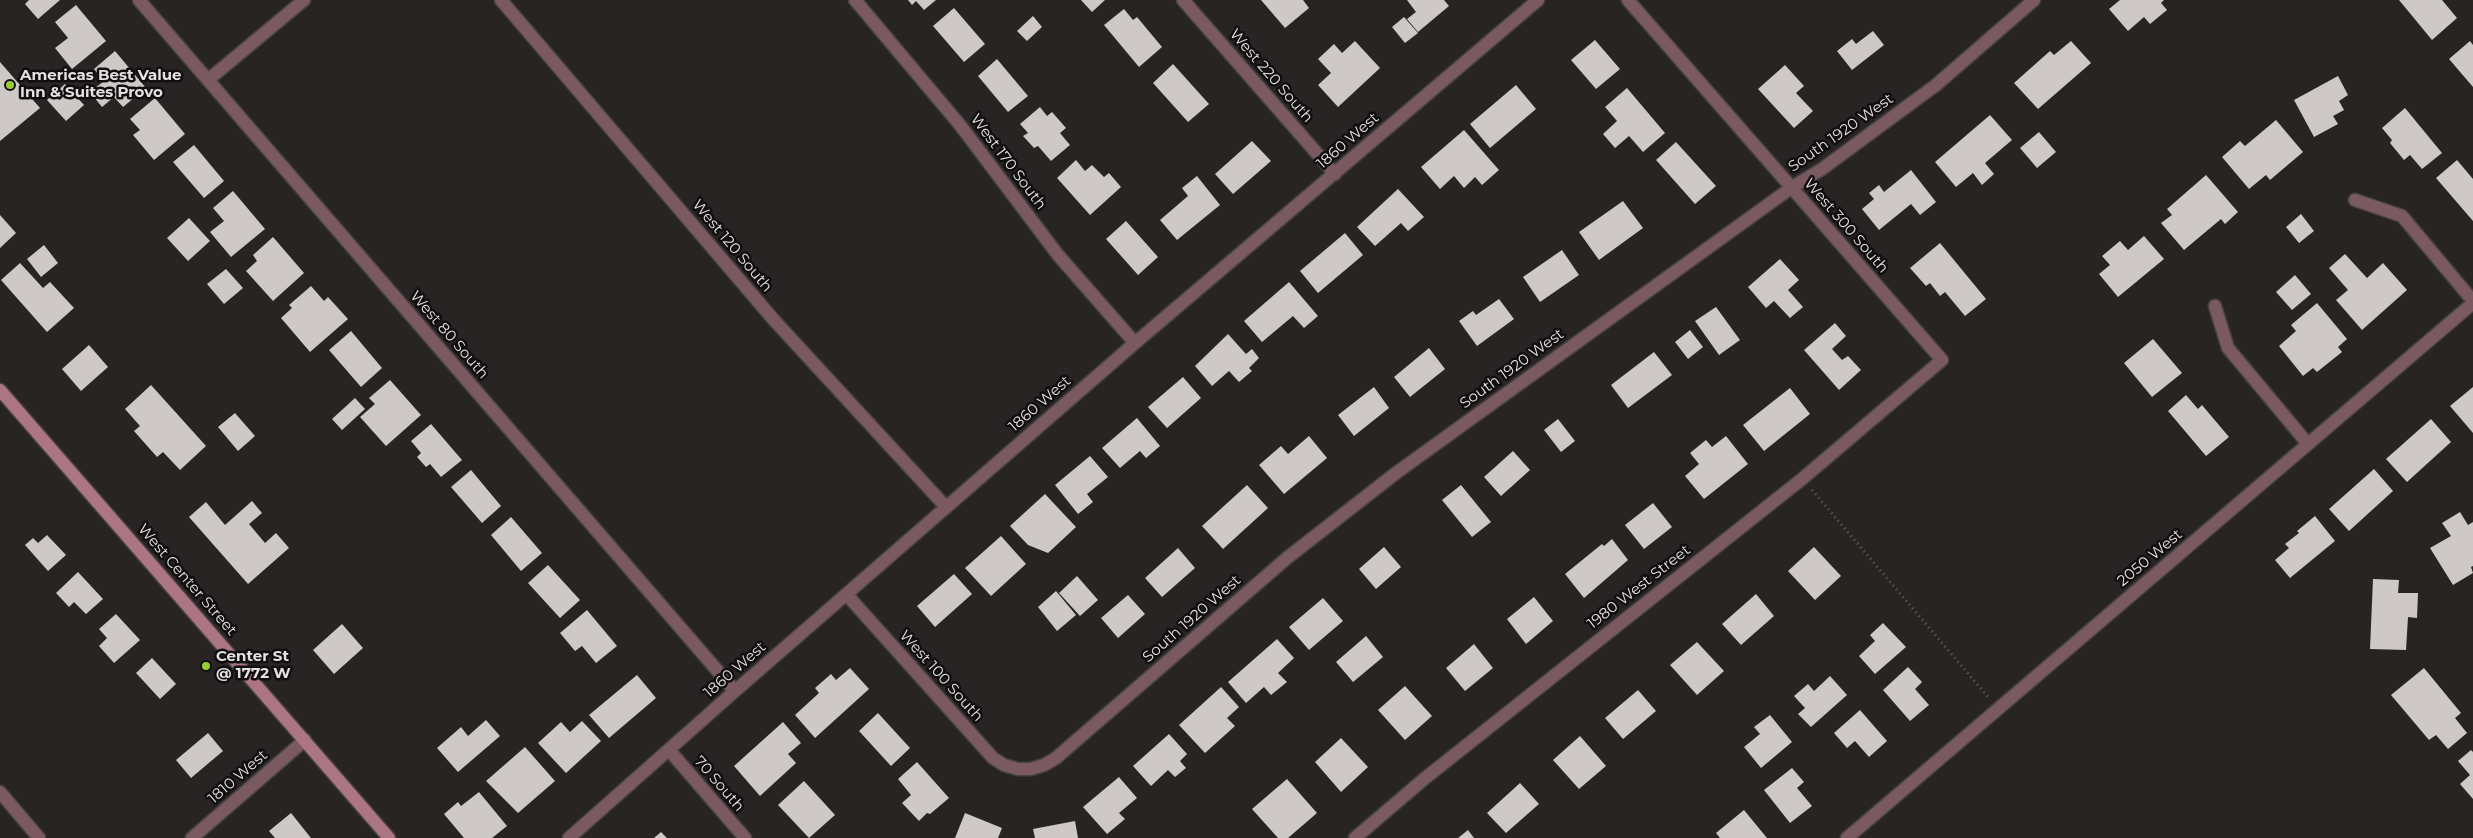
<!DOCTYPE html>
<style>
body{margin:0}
canvas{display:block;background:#292424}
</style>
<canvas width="2473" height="838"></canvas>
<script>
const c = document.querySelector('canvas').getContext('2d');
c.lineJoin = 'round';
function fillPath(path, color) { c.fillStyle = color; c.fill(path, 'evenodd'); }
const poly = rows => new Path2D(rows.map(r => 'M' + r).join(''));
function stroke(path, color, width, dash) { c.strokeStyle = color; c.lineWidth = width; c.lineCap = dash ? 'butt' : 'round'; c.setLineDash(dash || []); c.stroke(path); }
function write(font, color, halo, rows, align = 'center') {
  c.font = font + ' Montserrat,sans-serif'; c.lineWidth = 5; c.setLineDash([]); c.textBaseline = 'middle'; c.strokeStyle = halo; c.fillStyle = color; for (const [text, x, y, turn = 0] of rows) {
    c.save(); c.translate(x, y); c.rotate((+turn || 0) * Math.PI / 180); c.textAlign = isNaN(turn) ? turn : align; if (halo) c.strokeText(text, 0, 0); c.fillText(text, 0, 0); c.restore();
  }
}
const building = poly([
 [29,0,60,0,38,19,25,4],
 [908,0,936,0,924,10,916,1,912,5],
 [1081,0,1105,0,1092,12],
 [1261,0,1303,0,1309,8,1285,28],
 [1407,0,1444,0,1449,6,1418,32,1407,19,1416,12],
 [2120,0,2164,0,2161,3,2167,10,2150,24,2144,17,2128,31,2109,9],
 [2399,0,2442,0,2457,18,2432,40],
 [76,5,106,41,72,69,55,48,68,38,55,22],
 [954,8,985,44,964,62,933,26],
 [1124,9,1133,20,1137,17,1162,47,1139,67,1104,25],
 [1033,16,1042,27,1027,41,1017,31],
 [1404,17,1418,33,1405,43,1392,27],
 [1873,31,1884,45,1852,70,1837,51,1852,39,1856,44],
 [1595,40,1620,69,1596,89,1571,60],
 [1355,41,1380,68,1338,107,1318,85,1331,73,1318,59,1334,44,1342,53],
 [2071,41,2091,63,2038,109,2014,83,2050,51,2054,55],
 [2470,41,2473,45,2473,87,2449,59],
 [115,51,146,88,123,107,114,97,102,107,90,92,104,81,94,69],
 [997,59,1028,96,1008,112,978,76],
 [0,62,40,108,0,141],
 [1173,64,1209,104,1188,122,1153,83],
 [1785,65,1804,86,1796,93,1813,111,1794,128,1758,89],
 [2338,76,2348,95,2339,101,2344,110,2333,116,2338,124,2314,137,2294,100],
 [65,84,84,105,66,121,47,100],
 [1516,85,1536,109,1490,148,1470,124],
 [1627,88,1665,133,1643,152,1629,136,1615,148,1603,134,1617,121,1605,107],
 [155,98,185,134,154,160,133,135,140,130,130,119],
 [1040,107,1047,116,1052,112,1066,128,1060,133,1070,145,1051,161,1038,146,1034,148,1023,136,1028,133,1020,124],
 [2405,108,2442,153,2422,169,2410,155,2404,160,2390,143,2392,140,2382,128],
 [1990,115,2012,140,1985,163,1994,174,1982,185,1973,173,1956,187,1935,162],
 [2276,120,2303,152,2270,180,2266,175,2249,189,2222,157,2240,141,2245,146],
 [1464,130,1499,170,1482,185,1475,177,1464,188,1454,176,1440,189,1421,167],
 [2039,132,2056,152,2037,168,2020,148],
 [1252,141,1271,161,1233,194,1215,174],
 [1676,142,1716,186,1695,204,1656,160],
 [194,145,224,181,204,198,173,162],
 [1076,160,1085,171,1092,165,1104,177,1109,173,1121,187,1090,215,1057,178],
 [2457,160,2473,179,2473,221,2436,178],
 [1911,170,1936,202,1920,215,1911,204,1879,230,1862,209,1874,199,1869,193,1879,185,1884,192],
 [2206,175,2238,212,2225,224,2221,219,2184,250,2161,223,2172,215,2167,209],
 [1197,176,1220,205,1177,240,1160,220,1188,196,1182,188],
 [1398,189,1424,217,1408,231,1401,223,1375,246,1357,227],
 [233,191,265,229,231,257,210,232,224,221,213,208],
 [1623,201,1643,228,1599,260,1579,232],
 [2301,214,2314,231,2299,243,2286,227],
 [0,215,16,233,0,248],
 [189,218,210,241,188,261,167,238],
 [1126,221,1158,257,1138,275,1106,239],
 [1345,233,1363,255,1318,293,1300,271],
 [2144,236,2164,259,2118,297,2099,274,2110,265,2102,256,2120,241,2128,250],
 [273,237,304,273,273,301,246,271,257,261,253,255],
 [1940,243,1986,299,1965,316,1945,292,1940,296,1930,283,1926,286,1910,268],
 [44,245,58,263,41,277,27,259],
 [1562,250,1579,275,1540,302,1523,277],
 [2345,254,2367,278,2383,263,2407,290,2362,330,2336,300,2348,290,2329,268],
 [1780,259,1799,280,1788,290,1803,307,1790,318,1774,301,1766,308,1748,287],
 [20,263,43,288,50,282,74,308,47,332,1,280],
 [226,269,243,288,224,304,207,284],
 [2295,275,2311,294,2292,310,2276,292],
 [1289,282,1318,316,1304,328,1293,316,1262,342,1244,321],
 [311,286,324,301,328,297,348,319,310,352,281,318,292,308,289,305],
 [1499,299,1514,319,1477,346,1459,321,1473,311,1476,315],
 [2317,303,2347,339,2338,347,2342,352,2317,372,2313,368,2303,376,2279,346,2296,331,2291,325],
 [1716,307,1740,340,1719,355,1695,321],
 [1835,323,1846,336,1832,349,1842,360,1848,356,1861,370,1839,390,1804,350],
 [1690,330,1703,347,1688,359,1675,342],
 [351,331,382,368,361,387,329,350],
 [1228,334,1246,354,1252,349,1259,358,1249,368,1252,371,1239,382,1229,371,1212,386,1195,366],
 [2153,339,2182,373,2152,397,2124,363],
 [89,345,108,367,81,391,62,369],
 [1429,348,1445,369,1410,397,1394,377],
 [1654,352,1672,375,1628,408,1611,385],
 [1183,377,1201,398,1167,428,1148,407],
 [390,380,421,415,386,446,360,417,375,404,369,398],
 [151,385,206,446,180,470,163,452,157,457,134,431,140,426,125,409],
 [1374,387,1389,408,1354,436,1338,415],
 [2473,387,2473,433,2450,406],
 [1790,388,1810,414,1764,451,1743,425],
 [2186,395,2198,409,2202,405,2229,437,2206,456,2168,411],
 [355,398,365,409,342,430,332,419],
 [235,413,255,436,238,451,218,427],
 [1137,418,1160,446,1146,458,1140,451,1120,468,1102,448],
 [1558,419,1575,441,1561,452,1544,430],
 [2431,419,2451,442,2407,482,2386,459],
 [431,424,462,460,441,477,430,464,426,467,417,457,421,453,411,441],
 [1309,436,1327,458,1284,494,1259,465,1281,446,1288,454],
 [1726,436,1748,464,1704,499,1685,476,1699,464,1690,453,1706,440,1712,447],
 [1513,451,1530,470,1501,496,1484,477],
 [1090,456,1108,477,1087,494,1093,502,1078,514,1055,485],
 [2374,469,2393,491,2349,531,2329,509],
 [471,470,501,506,482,523,451,487],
 [1247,485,1268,508,1223,549,1202,526],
 [1461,485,1491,522,1472,537,1442,500],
 [1045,494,1076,527,1048,553,1028,545,1010,526],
 [252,501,262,513,249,524,265,543,276,533,289,548,248,584,189,517,206,502,225,525],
 [1653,503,1672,527,1644,549,1625,525],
 [2460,512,2468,525,2473,522,2473,566,2471,567,2473,573,2453,585,2430,548,2451,536,2442,523],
 [2315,516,2335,541,2290,578,2275,560,2289,548,2285,544,2299,533,2297,531],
 [511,517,542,553,521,571,491,535],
 [47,535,66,555,48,571,25,545,33,538,38,543],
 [1001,536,1026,564,991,596,965,568],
 [1612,539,1628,560,1584,598,1565,574,1602,544,1604,546],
 [1384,547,1401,567,1376,589,1359,569],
 [1814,547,1841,576,1815,600,1788,571],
 [1178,548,1195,568,1162,597,1145,578],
 [548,565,580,600,560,618,528,583],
 [78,572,103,599,86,614,74,602,69,607,56,593],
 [954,574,972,594,935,627,917,606],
 [1077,576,1098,600,1080,616,1059,593],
 [2373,579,2399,580,2398,593,2418,593,2417,618,2408,617,2406,650,2370,649],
 [1056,591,1076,615,1057,631,1038,607],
 [1756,594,1774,616,1741,645,1722,624],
 [1128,595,1145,614,1118,638,1101,618],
 [1534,597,1553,621,1526,644,1507,619],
 [1323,598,1343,621,1309,650,1289,627],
 [587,610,617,646,596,663,582,646,575,651,560,633],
 [116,614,140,640,114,663,99,646,107,638,99,629],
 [1883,623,1906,647,1875,674,1859,656,1875,641,1870,635],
 [342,624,363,648,334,674,313,650],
 [1366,636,1383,657,1353,682,1336,662],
 [1277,639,1294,658,1278,673,1287,682,1271,695,1264,687,1246,703,1228,682],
 [1697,642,1724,671,1697,695,1670,665],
 [1474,644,1493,668,1465,691,1446,668],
 [152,658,176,684,160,699,136,673],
 [1908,667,1922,682,1915,689,1929,705,1910,721,1883,690],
 [850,668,869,689,815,738,795,715,819,693,815,688,831,674,836,680],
 [2424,668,2461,713,2455,718,2467,733,2448,749,2436,735,2429,740,2391,695],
 [637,675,656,698,609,738,589,715],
 [1830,676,1847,695,1811,727,1798,714,1805,708,1794,696,1808,684,1814,691],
 [1405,686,1432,716,1405,740,1378,710],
 [1221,687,1239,707,1227,718,1235,726,1205,753,1179,725],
 [1638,690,1656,711,1623,739,1605,718],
 [1860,710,1887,741,1869,757,1855,741,1847,748,1834,733],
 [878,713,910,748,891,766,859,731],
 [1770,715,1792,742,1761,768,1744,747,1760,734,1754,727],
 [486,720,500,736,458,772,437,748,461,727,468,736],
 [582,721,601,741,566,773,538,743,561,722,570,732],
 [783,722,801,743,788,754,796,763,760,796,734,766],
 [208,733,223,751,191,778,176,760],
 [1169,734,1187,754,1180,761,1186,768,1175,777,1168,770,1151,786,1133,766],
 [1580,736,1606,766,1579,789,1553,760],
 [1341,738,1368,767,1341,792,1315,762],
 [525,747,555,781,518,813,486,781],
 [2471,750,2473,752,2473,799,2460,784,2470,775,2458,761],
 [917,762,949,798,930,814,927,813,919,821,902,803,911,795,898,779],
 [1792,768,1804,782,1797,788,1812,806,1790,823,1764,790],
 [1119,777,1137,798,1119,813,1125,819,1107,834,1083,807],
 [1287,779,1317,813,1288,838,1278,838,1252,809],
 [804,781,835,815,809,838,778,805],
 [1520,783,1539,804,1506,833,1487,813],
 [479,792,507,826,492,838,464,838,444,814,458,802,461,806],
 [1744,810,1767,838,1720,838,1716,833],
 [291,813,311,838,275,838,269,831],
 [965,813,1002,828,998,838,955,838],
 [1075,821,1078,838,1035,838,1033,829],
 [1468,830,1474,838,1458,838],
 [661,832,667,838,654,838]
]);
const path = poly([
 [1812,490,1988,697]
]);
const minor = poly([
 [139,0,735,691],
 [501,0,773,319,946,507],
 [855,0,960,125,1058,255,1135,343],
 [1183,0,1335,174],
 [208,80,304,0],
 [2355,200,2402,216,2473,301],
 [2215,306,2228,348,2308,444],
 [847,595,993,758,1004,765,1018,769,1031,769,1044,765,1056,758,1287,558,1396,473,1791,188,1822,169,1936,85,2034,0],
 [669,750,745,838],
 [0,792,39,838],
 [192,838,305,740],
 [569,838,735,691,1135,343,1538,0],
 [1355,838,1424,779,1802,479,1942,360,1628,0]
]);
const tertiary = poly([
 [1847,838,2473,303]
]);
const secondary = poly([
 [0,390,389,838]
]);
const markers = [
 [10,85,5,"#9bcb33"],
 [206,666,5,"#9bcb33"]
];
const poiNames = [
 ["Americas Best Value",20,76],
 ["Inn & Suites Provo",20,93],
 ["Center St",216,657],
 ["@ 1772 W",216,674]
];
const streetNames = [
 ["West 220 South",1271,76,49],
 ["South 1920 West",1841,133,-35],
 ["1860 West",1348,141,-41],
 ["West 170 South",1008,162,53],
 ["West 300 South",1846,226,49],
 ["West 120 South",732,246,50],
 ["West 80 South",449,335,49],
 ["South 1920 West",1512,369,-36],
 ["1860 West",1040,404,-41],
 ["2050 West",2150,558,-40],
 ["West Center Street",187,580,49],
 ["1980 West Street",1639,587,-38],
 ["South 1920 West",1192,619,-41],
 ["1860 West",735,670,-41],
 ["West 100 South",941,676,48],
 ["1810 West",238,777,-41],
 ["70 South",719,784,49]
];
fillPath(building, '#cec8c6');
stroke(minor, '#474242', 15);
stroke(tertiary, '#474242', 15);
stroke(secondary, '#474242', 15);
stroke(path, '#666161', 3, [1, 4]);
stroke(minor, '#7b5961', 12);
stroke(tertiary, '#7b5961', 12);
stroke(secondary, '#ab7582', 12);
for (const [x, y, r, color] of markers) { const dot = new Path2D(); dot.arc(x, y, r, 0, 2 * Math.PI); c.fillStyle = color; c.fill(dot); stroke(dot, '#100e0e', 2); }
write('bold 15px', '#e5e1e1', '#100e0e', poiNames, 'left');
write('15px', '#e5e1e1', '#100e0e', streetNames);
</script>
